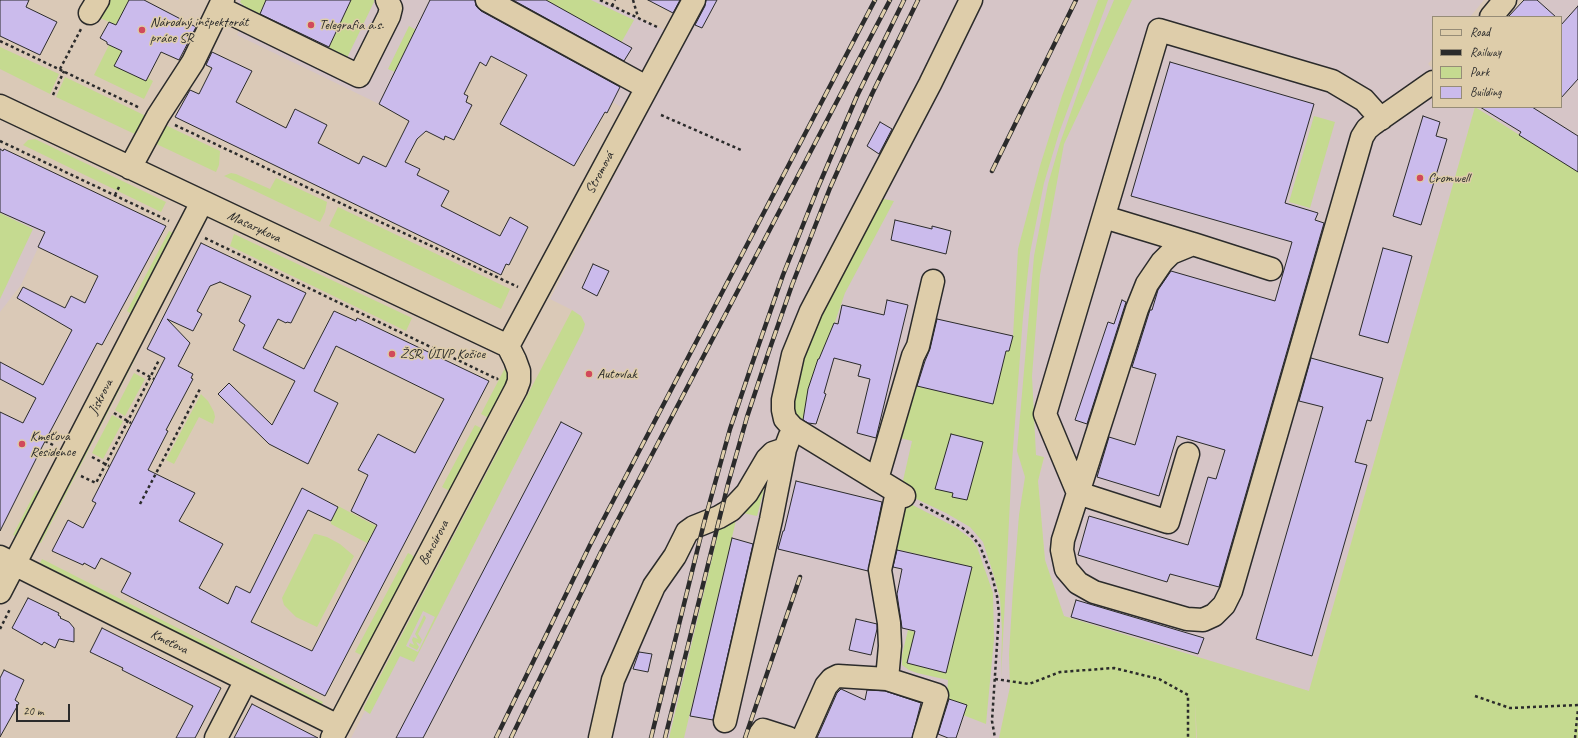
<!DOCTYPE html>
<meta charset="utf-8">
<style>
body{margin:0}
#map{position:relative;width:1578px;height:738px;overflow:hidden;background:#dac9b7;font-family:Caveat,sans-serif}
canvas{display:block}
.legend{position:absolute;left:1432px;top:16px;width:130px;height:92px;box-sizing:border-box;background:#decdaa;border:1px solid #968c77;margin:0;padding:5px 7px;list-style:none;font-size:12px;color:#2b2b2b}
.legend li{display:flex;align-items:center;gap:8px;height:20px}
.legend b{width:20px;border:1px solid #968c77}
.scale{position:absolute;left:16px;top:704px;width:54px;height:18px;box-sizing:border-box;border:2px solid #2b2b2b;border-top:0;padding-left:5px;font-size:12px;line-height:14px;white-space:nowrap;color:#2b2b2b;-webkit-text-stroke:3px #decdaa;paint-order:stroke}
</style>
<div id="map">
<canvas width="1578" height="738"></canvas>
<ul class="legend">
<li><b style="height:5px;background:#decdaa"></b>Road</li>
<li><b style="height:5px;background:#2b2b2b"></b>Railway</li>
<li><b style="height:11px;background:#c5da90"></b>Park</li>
<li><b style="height:11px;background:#cbbbec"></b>Building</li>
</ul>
<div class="scale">20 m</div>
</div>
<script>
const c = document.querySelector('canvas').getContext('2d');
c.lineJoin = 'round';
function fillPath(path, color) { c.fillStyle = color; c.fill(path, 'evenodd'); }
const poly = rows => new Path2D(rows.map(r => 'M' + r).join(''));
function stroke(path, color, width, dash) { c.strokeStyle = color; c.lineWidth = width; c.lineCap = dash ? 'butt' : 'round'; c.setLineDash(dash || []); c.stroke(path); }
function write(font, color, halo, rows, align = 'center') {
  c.font = font + ' Caveat,sans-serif'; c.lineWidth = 3; c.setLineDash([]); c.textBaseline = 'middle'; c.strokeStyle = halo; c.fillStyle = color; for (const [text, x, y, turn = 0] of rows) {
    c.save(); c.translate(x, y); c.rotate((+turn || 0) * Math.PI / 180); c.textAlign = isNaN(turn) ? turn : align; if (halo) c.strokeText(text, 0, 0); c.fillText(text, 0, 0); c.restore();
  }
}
const built = poly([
 [237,0,600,0,675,35,632,113,474,25,429,3,379,104,237,35,244,20],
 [706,0,1484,0,1470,17,1433,17,1433,58,1428,64,1433,69,1433,107,1561,107,1561,17,1508,17,1524,0,1578,0,1578,172,1475,107,1309,691,1063,616,1045,560,1038,481,1044,458,1036,456,1009,654,1010,687,999,738,351,738,574,311,550,299],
 [0,147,69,180,21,285,0,312]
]);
const green = poly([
 [109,0,129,0,116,25,98,17],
 [241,0,266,0,260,15,304,35,302,39,248,10,240,2],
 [351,0,374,0,374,2,346,60,326,50,328,47,329,47],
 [544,0,591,0,634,20,621,43],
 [1098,0,1108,0,1059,133,1044,183,1030,253,1023,317,1012,462,1001,678,1002,630,1000,598,994,576,983,542,970,527,946,513,910,496,902,485,912,441,896,437,906,395,914,397,917,386,993,404,1000,376,923,357,930,334,1009,351,1013,336,1018,249,1040,166,1062,96],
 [1114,0,1132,0,1064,144,1040,275,1032,376,1036,455,1044,457,1038,481,1045,560,1064,616,1309,691,1475,107,1578,172,1578,738,1197,738,1195,701,1196,738,999,738,1010,687,1009,654,1013,589,1019,515,1025,477,1017,451,1034,256,1048,184,1060,143,1094,47],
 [409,26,416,30,395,72,388,69],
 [109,45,122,51,115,66,146,81,148,78,153,81,144,99,94,75],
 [0,47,59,74,50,94,0,69],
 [65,77,148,117,141,137,56,97],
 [1314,116,1335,122,1310,208,1289,202],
 [161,123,220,151,219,165,216,172,150,141],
 [35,139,166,202,161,212,23,145,28,140],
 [231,173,236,174,270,189,276,178,327,202,325,212,320,222,224,176],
 [884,199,894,201,845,293,825,351,818,359,809,389,803,422,796,416,792,410,799,354,879,200],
 [338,207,510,289,501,309,329,226],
 [0,213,33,229,0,299],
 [169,231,175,234,133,315,127,311],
 [234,234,412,318,406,331,230,246],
 [572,310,581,316,585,324,583,331,414,662,400,656,370,714,364,710,364,707],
 [423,611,435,617,418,652,406,646],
 [131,354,136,357,41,543,36,541],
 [505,368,511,377,490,418,487,417,481,414],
 [134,373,145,379,125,416,115,410],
 [201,394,208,401,214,412,215,417,213,424,199,417,174,464,166,460],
 [112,415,123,421,103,459,92,453],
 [475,425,483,429,454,491,450,491,442,487],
 [772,459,757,516,738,512,684,738,669,738,721,521],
 [36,490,39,492,39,496,18,537,13,535],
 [903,500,955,527,970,538,977,547,993,593,994,639,986,724,963,715,966,705,947,698,948,680,917,673,909,670,902,665,902,655,908,630,915,632,907,663,946,673,966,591,928,582,972,567,892,548],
 [338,506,376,526,367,543,331,524,331,521],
 [314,534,316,534,327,537,340,544,354,556,317,627,296,617,284,605,282,598],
 [408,553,412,555,416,560,363,656,355,652],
 [42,559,323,702,321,706,40,563],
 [424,615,426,618,418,634,422,640,420,644,416,642,419,647,417,650,409,646,410,643,414,645,412,640,413,637,418,639,415,634]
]);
const building = poly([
 [0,0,29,0,26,7,57,22,40,55,0,36,0,0],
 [129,0,144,0,196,27,179,60,161,52,146,81,114,66,122,51,107,44,107,42,100,38,109,22,116,25,129,0],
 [266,0,351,0,329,47,260,14,266,0],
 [430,0,475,0,476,6,481,11,620,87,607,113,605,112,574,166,500,124,527,75,491,56,486,66,480,62,464,94,468,96,466,102,472,105,454,140,445,136,444,140,426,131,417,139,405,162,420,169,417,175,449,191,441,206,500,236,510,217,528,227,509,265,506,264,501,275,175,117,190,90,199,94,212,68,206,65,212,52,252,71,236,102,286,128,295,109,327,125,318,143,359,164,363,156,386,167,409,121,379,104,430,0],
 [513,0,546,0,632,48,624,61,513,0],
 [648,0,680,0,673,13,648,0],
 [706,0,717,0,702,28,695,25,705,6,706,0],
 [1524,0,1537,0,1556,17,1508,17,1524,0],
 [1578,6,1578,79,1561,98,1561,25,1578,6],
 [1170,62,1314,104,1285,203,1318,213,1315,220,1324,223,1219,587,1170,574,1167,582,1078,555,1089,516,1188,545,1208,477,1216,479,1225,450,1177,436,1159,496,1097,477,1109,437,1135,445,1156,374,1132,367,1149,313,1150,310,1152,310,1158,290,1171,271,1275,301,1292,242,1131,196,1170,62],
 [1480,107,1532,107,1578,136,1578,172,1519,135,1521,132,1480,107],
 [1423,116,1440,122,1436,136,1447,139,1421,225,1393,216,1423,116],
 [880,122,892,129,879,154,867,146,880,122],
 [0,149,3,151,4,149,166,226,102,345,97,343,42,447,0,531,0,412,23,423,36,398,0,379,0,362,43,385,72,330,17,298,23,287,65,308,71,296,85,303,98,276,38,247,45,232,0,212,0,149],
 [895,220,932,229,932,226,951,231,946,254,891,240,895,220],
 [201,243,306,293,291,323,287,322,286,323,278,319,263,348,304,369,334,311,356,321,357,318,489,381,325,696,121,592,131,573,101,558,95,569,84,563,83,565,52,551,68,520,83,528,96,503,92,501,165,358,147,349,201,243],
 [220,282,251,296,239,321,245,325,233,350,295,381,272,425,229,383,218,394,269,444,308,464,338,403,314,391,336,346,444,399,415,453,378,434,358,470,368,475,351,511,377,525,312,651,251,622,308,510,331,521,338,507,302,488,250,593,236,586,228,604,199,588,223,544,179,521,195,493,148,470,168,431,166,430,193,379,191,378,193,374,178,366,190,343,167,319,193,331,202,314,197,311,210,286,220,282],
 [1383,248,1412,256,1388,343,1359,335,1383,248],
 [593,264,609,271,597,296,582,288,593,264],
 [887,300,908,305,876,438,857,433,870,379,858,376,861,365,834,358,824,393,826,394,816,424,808,423,803,420,808,389,818,359,819,359,834,323,838,324,842,305,884,315,887,300],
 [1122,300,1126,302,1087,424,1075,420,1108,322,1114,324,1122,300],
 [937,319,1013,336,1009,351,1006,351,993,404,917,386,925,361,930,349,937,319],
 [1311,358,1383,378,1371,421,1367,420,1355,462,1367,465,1312,656,1256,639,1323,407,1299,401,1311,358],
 [561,422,582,433,423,738,396,738,561,422],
 [951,434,983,442,967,500,952,497,953,493,935,489,951,434],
 [796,481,882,502,868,571,778,549,783,531,784,531,796,481],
 [732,538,753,544,713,720,690,716,732,538],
 [897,550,972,567,946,673,907,663,915,631,902,628,897,594,902,569,893,567,897,550],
 [28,598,59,613,58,615,61,617,60,618,69,622,74,628,74,642,59,639,55,648,44,642,42,645,12,628,28,598],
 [1076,600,1204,638,1198,654,1071,617,1076,600],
 [856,619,877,624,877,629,871,655,849,650,856,619],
 [102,628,221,688,195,738,176,738,193,706,122,670,123,668,90,652,102,628],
 [639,652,652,654,648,672,633,669,639,652],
 [4,670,24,680,15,700,19,703,0,737,0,678,4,670],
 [841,689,865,700,867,690,885,691,921,703,912,738,817,738,837,693,841,689],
 [949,699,967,705,956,738,948,738,938,734,949,699],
 [252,704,318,738,234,738,252,704]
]);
const path = poly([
 [600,0,657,27],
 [633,0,638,17],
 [612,6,615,0],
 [0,41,140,108],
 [60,69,81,29],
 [53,95,64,71],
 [661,115,741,150],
 [175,125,518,287],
 [0,141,169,221],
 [115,195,120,185],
 [205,238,497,379,498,378],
 [137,370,154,379],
 [114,413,131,423],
 [45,441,53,445],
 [92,457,109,466],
 [81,476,96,483,159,360],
 [140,504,201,387],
 [920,504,950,520,964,529,973,537,980,546,992,576,997,596,999,614,992,721,995,738],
 [0,629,10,609],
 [995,679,1029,684,1060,672,1114,668,1159,679,1188,695,1188,738],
 [1475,696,1510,708,1578,705],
 [1575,738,1578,709]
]);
const minor = poly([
 [487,0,646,87],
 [220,8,359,76,389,16,391,8,387,0],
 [90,13,98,0],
 [1491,17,1505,0],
 [0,106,508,346],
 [130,168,158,116,193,62,223,0],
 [1104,217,1193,244],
 [1271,269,1193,244,1171,253,1162,262,1147,284,1137,309,1063,540,1062,550,1066,569,1078,583,1094,592,1187,619,1203,620,1214,615,1224,605,1231,591,1362,137,1367,129,1373,124,1433,82],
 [508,346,694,0],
 [1188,454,1168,522,1078,493,1045,414,1159,30,1332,81,1364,100,1381,119],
 [877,479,913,356,918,346,933,281],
 [904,496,793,428,785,419,783,410,783,400,793,355,811,311,930,84,971,0],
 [0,557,338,726],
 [0,592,202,202],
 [887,679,937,695,924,738],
 [725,721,771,520,785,449,790,436],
 [216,738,246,680],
 [332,738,516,389,519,381,519,371,515,360,508,346],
 [600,738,613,680,642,613,654,586,675,556,687,532,694,527,719,517,731,510,747,493,767,459,773,453,785,449],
 [757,738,763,730,788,738],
 [803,738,826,686,832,679,838,676,887,679,890,646,889,623,880,570,897,492]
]);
const rail = poly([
 [992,171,1076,0],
 [496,738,590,545,875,0],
 [511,738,601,552,890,0],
 [651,738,704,523,730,429,751,367,783,275,819,185,857,96,904,0],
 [665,738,728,484,747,417,769,351,792,285,830,188,872,94,918,0],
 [745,738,800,577]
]);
const markers = [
 [311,25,4,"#d1495b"],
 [142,30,4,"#d1495b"],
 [1420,178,4,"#d1495b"],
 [392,354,4,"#d1495b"],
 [589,374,4,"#d1495b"],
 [22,444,4,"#d1495b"]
];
const poiNames = [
 ["Národný inšpektorát",150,22],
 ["práce SR",150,38],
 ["Telegrafia a.s.",319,25],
 ["Cromwell",1428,178],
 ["ŽSR, ÚIVP Košice",400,354],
 ["Autovlak",597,374],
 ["Kmeťova",30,436],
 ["Residence",30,452]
];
const streetNames = [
 ["Stromová",600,173,-62],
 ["Masarykova",254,227,25],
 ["Jiskrova",101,397,-63],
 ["Bencúrova",434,543,-62],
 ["Kmeťova",169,642,26]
];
fillPath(built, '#d6c5c7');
fillPath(green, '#c5da90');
fillPath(building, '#cbbbec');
stroke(building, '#2b2b2b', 1);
stroke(minor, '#2b2b2b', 25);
stroke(path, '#2b2b2b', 2.5, [3, 3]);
stroke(minor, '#decdaa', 22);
stroke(rail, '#2b2b2b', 4.5);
stroke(rail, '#decdaa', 3, [9]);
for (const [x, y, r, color] of markers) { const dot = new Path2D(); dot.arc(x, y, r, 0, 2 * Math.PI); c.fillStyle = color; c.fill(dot); stroke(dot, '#decdaa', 1.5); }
write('14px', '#2b2b2b', '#decdaa', poiNames, 'left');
write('14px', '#2b2b2b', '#decdaa', streetNames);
</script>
